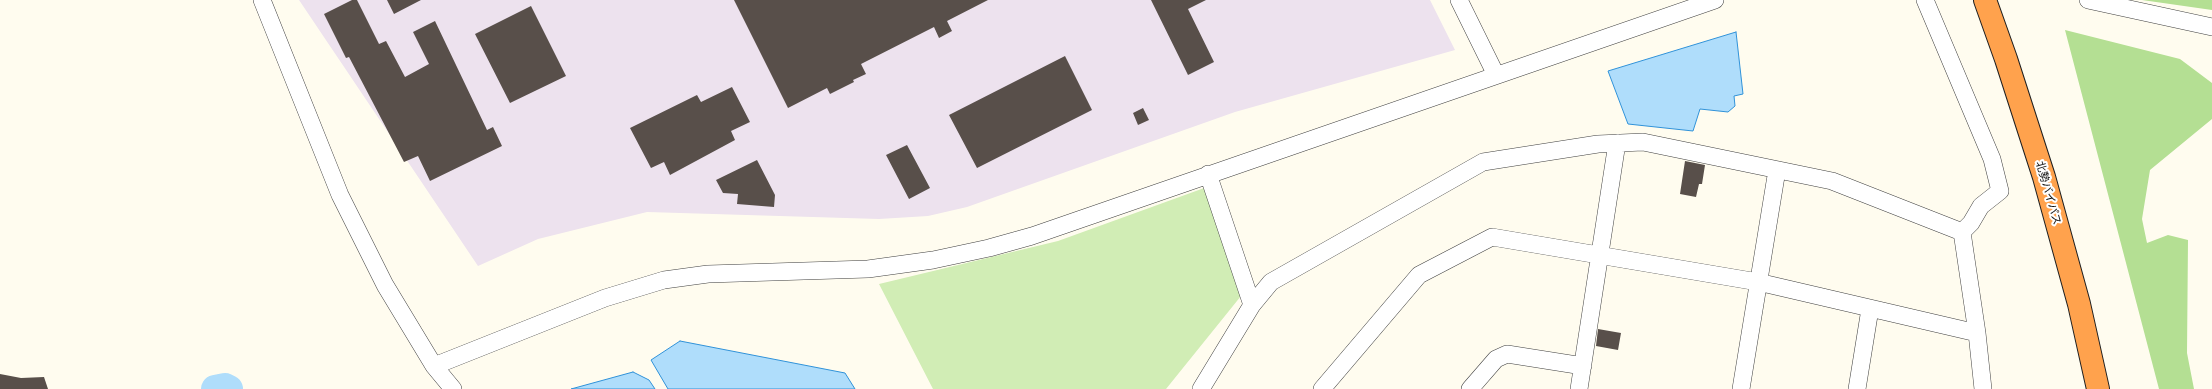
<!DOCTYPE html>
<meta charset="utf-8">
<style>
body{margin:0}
canvas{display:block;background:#fffcef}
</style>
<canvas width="2212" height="389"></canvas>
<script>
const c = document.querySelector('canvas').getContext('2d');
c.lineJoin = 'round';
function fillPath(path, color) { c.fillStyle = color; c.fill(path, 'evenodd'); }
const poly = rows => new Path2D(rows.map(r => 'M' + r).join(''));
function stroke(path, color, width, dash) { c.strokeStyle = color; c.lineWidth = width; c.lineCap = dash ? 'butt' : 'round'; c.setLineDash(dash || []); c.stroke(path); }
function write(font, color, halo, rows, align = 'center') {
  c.font = font + ' "Noto Serif","Noto Sans JP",serif'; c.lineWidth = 4; c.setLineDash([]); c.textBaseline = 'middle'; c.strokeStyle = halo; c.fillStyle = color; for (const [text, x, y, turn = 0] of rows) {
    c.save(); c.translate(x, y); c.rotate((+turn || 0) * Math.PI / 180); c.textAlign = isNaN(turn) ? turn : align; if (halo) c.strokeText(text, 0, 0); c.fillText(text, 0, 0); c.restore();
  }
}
const industrial = poly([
 [299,0,1430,0,1455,50,1235,112,967,207,928,216,879,219,647,212,538,239,478,266]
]);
const green = poly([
 [1207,187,1241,296,1166,389,933,389,879,284,1058,241]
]);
const forest = poly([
 [2142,0,2212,0,2212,10],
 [2065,30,2180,59,2212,83,2212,119,2150,170,2142,219,2147,243,2168,235,2188,240,2187,353,2194,389,2159,389]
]);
const water = poly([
 [1736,32,1743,94,1734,96,1735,106,1728,112,1700,109,1693,131,1628,124,1608,71,1736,32],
 [680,341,845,373,855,389,668,389,651,360,680,341],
 [633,372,649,380,655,389,571,389,633,372]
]);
const river = poly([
 [215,389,225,387,229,389]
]);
const building = poly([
 [352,0,357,0,379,44,386,41,405,77,429,64,413,32,435,21,487,130,493,127,502,146,430,181,418,156,404,162,349,57,346,58,324,14],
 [387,0,421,0,394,14],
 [734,0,988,0,947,21,952,31,939,38,934,27,861,64,866,74,853,80,854,82,830,94,827,88,788,108],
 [1151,0,1206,0,1188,9,1214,62,1188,75],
 [531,6,566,76,510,103,475,34],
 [1065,56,1092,110,977,168,949,115],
 [732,87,750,122,731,131,735,140,670,175,664,162,651,168,630,128,697,95,701,102],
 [1143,108,1149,120,1138,125,1133,113],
 [907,145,930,188,909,199,886,155],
 [757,160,775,195,774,207,737,204,738,194,723,193,716,180],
 [1685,161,1705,165,1702,184,1699,184,1696,197,1680,194],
 [1598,329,1621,333,1618,350,1596,346],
 [0,374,21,378,44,377,48,389,0,389]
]);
const minor = poly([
 [262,0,340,195,385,285,434,366,453,389],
 [1459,0,1496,75],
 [1925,0,1992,159,2000,191,1981,206,1971,223,1962,232],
 [2088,0,2212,27],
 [1208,174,1252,305],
 [1962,232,1977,333,1983,389],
 [434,366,605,298,664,280,708,274,868,269,933,260,989,248,1032,236,1715,0],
 [1201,389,1252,305,1271,282,1483,162,1598,144,1643,142,1832,181,1962,232],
 [1322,389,1419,275,1492,237,1758,282,1977,333],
 [1470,389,1496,359,1507,354,1583,366],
 [1579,389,1617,143],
 [1741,389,1777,170],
 [1857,389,1870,309]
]);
const highway = poly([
 [1985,0,2006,59,2044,177,2079,304,2098,389]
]);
const streetNames = [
 ["北勢バイパス",2048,193,74]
];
fillPath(industrial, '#ede2ee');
fillPath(green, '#d1edb5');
fillPath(forest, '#b4df93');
fillPath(water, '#afddfb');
stroke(water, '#3092d9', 1);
stroke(river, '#afddfb', 28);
fillPath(building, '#584f4a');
stroke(minor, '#414141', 18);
stroke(highway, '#1f1f1f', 24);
stroke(minor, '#fff', 17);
stroke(highway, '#ffa24d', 22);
write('11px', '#0e0e0e', '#fff', streetNames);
</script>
